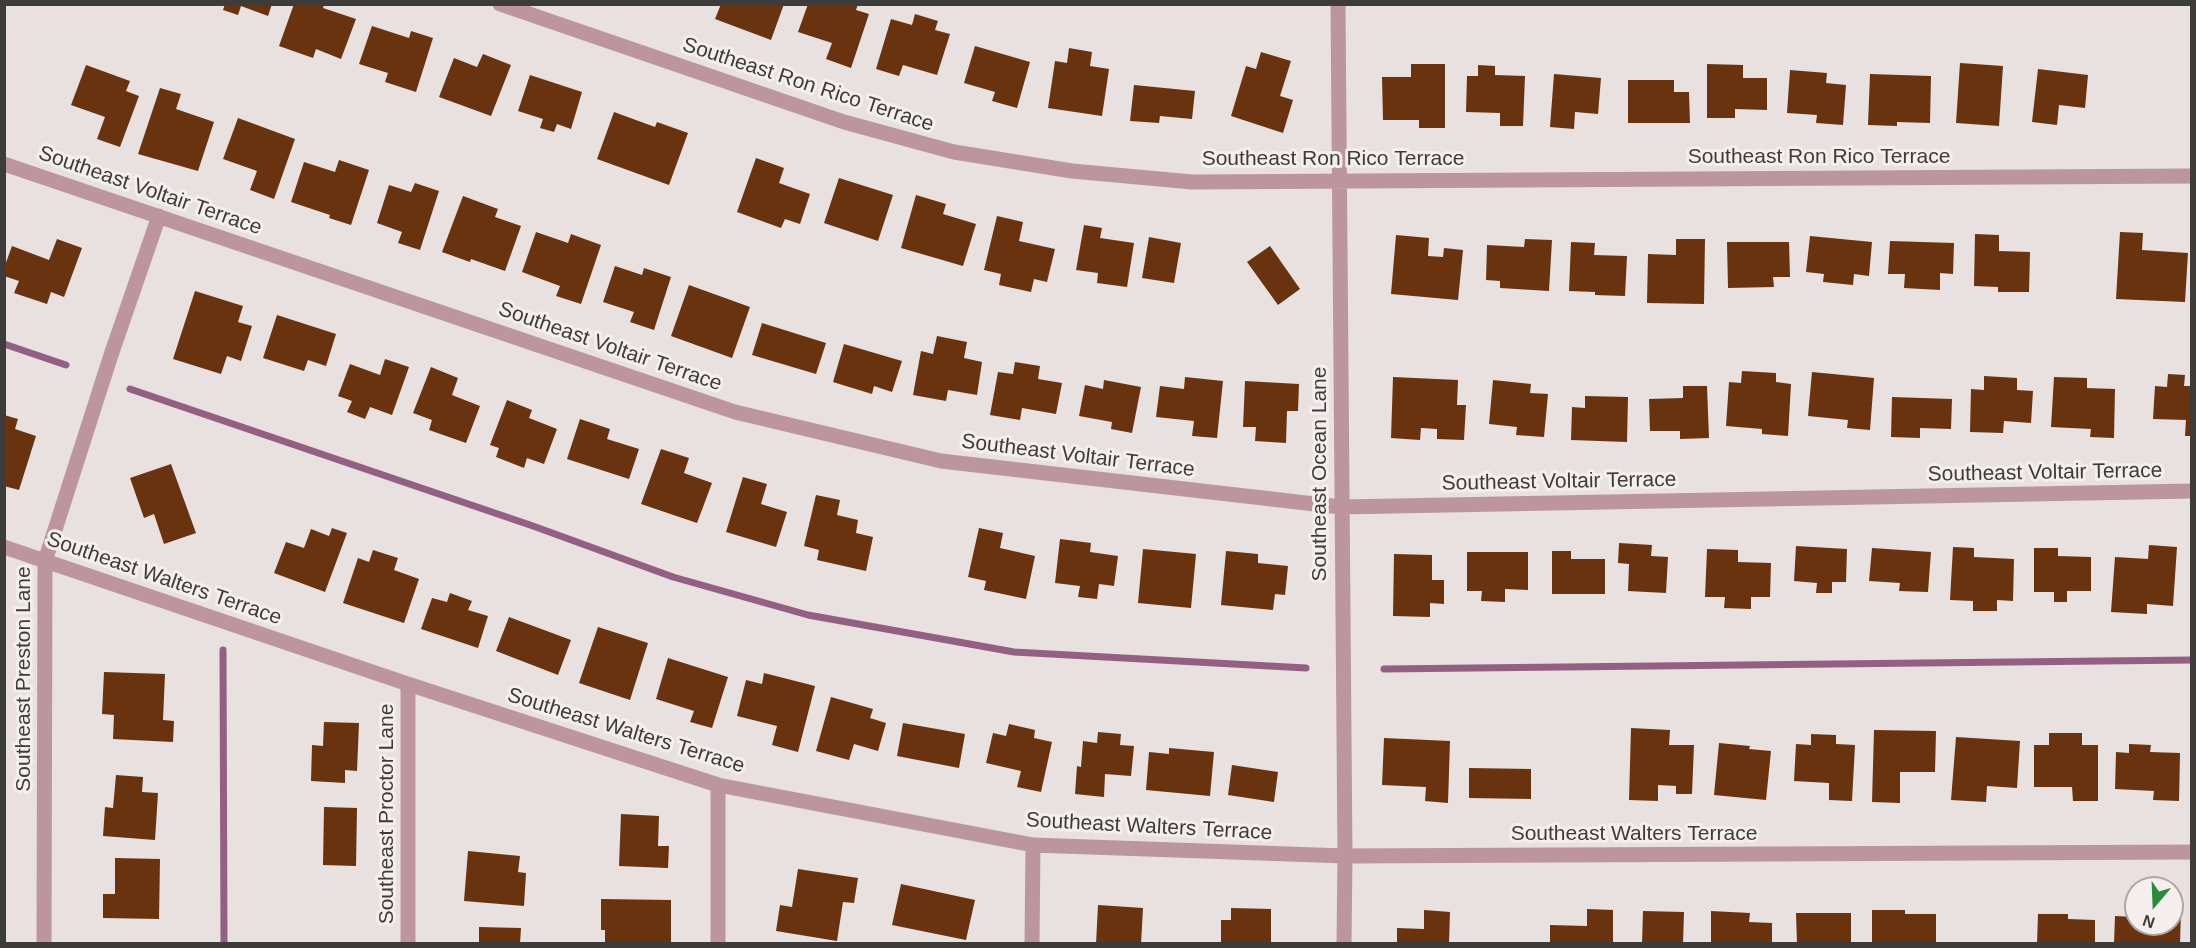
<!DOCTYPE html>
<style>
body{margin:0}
#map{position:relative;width:2196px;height:948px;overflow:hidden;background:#e8e1e0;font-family:Helvetica,sans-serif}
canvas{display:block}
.frame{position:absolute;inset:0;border:6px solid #3e3c3b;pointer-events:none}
.north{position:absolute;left:2124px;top:876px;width:60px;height:60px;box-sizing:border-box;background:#f5eeee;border:2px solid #aca7a6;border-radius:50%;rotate:199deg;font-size:16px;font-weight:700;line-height:24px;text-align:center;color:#3e3c3b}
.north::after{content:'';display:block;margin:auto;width:21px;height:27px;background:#2d8a3c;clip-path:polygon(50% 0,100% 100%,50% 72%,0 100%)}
</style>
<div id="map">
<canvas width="2196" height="948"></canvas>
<div class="frame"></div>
<div class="north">N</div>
</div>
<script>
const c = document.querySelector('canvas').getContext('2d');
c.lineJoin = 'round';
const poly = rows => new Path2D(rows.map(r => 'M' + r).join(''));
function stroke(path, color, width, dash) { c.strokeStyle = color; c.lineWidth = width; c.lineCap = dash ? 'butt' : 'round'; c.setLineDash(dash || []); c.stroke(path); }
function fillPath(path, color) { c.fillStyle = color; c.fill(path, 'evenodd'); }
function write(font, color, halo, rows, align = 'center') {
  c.font = font + ' Helvetica,sans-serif'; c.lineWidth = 6; c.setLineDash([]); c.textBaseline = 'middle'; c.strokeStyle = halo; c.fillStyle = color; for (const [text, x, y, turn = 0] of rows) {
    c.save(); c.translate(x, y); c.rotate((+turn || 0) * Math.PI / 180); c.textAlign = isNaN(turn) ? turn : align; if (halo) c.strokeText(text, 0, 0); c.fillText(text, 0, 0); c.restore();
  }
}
const stream = poly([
 [4,344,66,365],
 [130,389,533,526,673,577,808,615,1014,652,1306,668],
 [223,650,224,944],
 [1384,669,2192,660]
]);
const building = poly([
 [225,4,272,4,268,16,241,6,238,15,223,10],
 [294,4,324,4,323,8,356,19,341,59,316,49,313,58,279,46],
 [721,4,784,4,771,40,715,19],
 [808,4,858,4,856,10,869,14,851,68,826,59,832,43,798,32],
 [915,14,938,21,935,30,950,34,937,75,903,65,899,76,876,69,891,19,912,25],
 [372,26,409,38,411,31,433,38,416,92,385,82,388,73,359,64],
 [975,46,1030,62,1017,108,992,101,995,92,964,83],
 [1069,48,1092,52,1090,66,1109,69,1102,116,1048,108,1055,61,1067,63],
 [1261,52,1291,61,1280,96,1293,100,1283,133,1231,116,1246,66,1256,69],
 [483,54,511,65,491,116,439,97,454,58,477,67],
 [1960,63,2003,66,1999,126,1956,123],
 [1411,64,1445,64,1445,128,1419,128,1419,120,1383,120,1382,77,1411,77],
 [1707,64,1743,65,1743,78,1767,78,1767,110,1735,109,1735,118,1707,118],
 [86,65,130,81,126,91,139,96,120,147,97,139,105,117,71,105],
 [1478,65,1495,66,1495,75,1525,76,1523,126,1500,126,1500,113,1466,112,1467,76,1478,76],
 [2038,69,2088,75,2085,108,2059,105,2057,125,2032,122],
 [1790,70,1827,73,1826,83,1846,85,1843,125,1816,123,1817,115,1787,113],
 [1554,74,1601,78,1598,114,1575,112,1574,129,1550,127],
 [1870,74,1931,76,1930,123,1897,122,1897,126,1868,125],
 [530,75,582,92,571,129,557,124,554,132,540,128,543,119,518,111],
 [1628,80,1674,80,1674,92,1689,92,1690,123,1628,123],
 [1134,85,1195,91,1192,119,1160,116,1159,123,1130,121],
 [160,88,181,94,176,109,214,122,198,171,138,154],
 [614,112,655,127,657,122,688,133,669,185,597,159],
 [238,118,295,139,274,199,250,190,257,171,223,159],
 [756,158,784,168,779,183,810,194,800,224,785,219,781,228,737,212],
 [339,160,369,170,351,225,329,218,330,215,291,202,304,162,335,172],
 [839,178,893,195,878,241,824,223],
 [415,183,439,191,420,250,398,243,402,232,377,223,389,185,411,192],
 [916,195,946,204,943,214,976,224,963,266,901,248],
 [463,196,498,209,495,217,521,226,505,271,471,259,470,262,442,252],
 [997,216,1023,222,1019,241,1055,249,1047,282,1034,279,1031,292,999,285,1001,274,984,270],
 [1084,225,1102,228,1100,238,1134,243,1127,287,1097,283,1098,273,1076,270],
 [536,232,568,243,571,234,601,245,581,304,556,296,560,286,522,272],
 [2120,232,2143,233,2142,250,2188,253,2185,302,2116,299],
 [1975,234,1999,235,1999,251,2030,252,2029,292,1998,292,1998,287,1974,286],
 [1396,235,1429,238,1428,256,1443,257,1444,248,1463,250,1458,300,1391,294],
 [1810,236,1872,242,1869,276,1854,274,1853,285,1823,282,1824,274,1806,272],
 [1149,237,1181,243,1174,283,1142,278],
 [57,239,82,248,64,297,51,292,47,304,14,293,19,281,4,276,4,268,12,246,49,260],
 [1525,239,1552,240,1549,291,1500,288,1500,281,1486,280,1487,245,1524,247],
 [1676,239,1705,239,1704,304,1647,303,1648,254,1676,255],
 [1890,241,1954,243,1953,274,1940,273,1940,290,1904,288,1905,274,1888,274],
 [1571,242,1595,243,1594,255,1627,256,1625,296,1595,295,1595,292,1569,291],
 [1727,242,1789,242,1790,277,1773,277,1774,287,1728,288],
 [1270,246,1300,289,1278,305,1247,262],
 [615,266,642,275,644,268,671,277,654,330,630,322,634,312,603,302],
 [689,285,750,307,732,358,671,336],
 [195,291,243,306,238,322,252,326,241,361,227,356,221,374,173,359],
 [277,315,336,334,326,366,308,360,304,371,263,358],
 [762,323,826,343,816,374,752,355],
 [937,336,967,342,964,358,982,362,977,395,948,390,946,401,913,395,921,351,933,354],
 [844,344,902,361,892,392,874,386,872,394,833,382],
 [385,359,409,367,392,415,370,407,365,419,347,412,352,401,338,396,350,364,380,375],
 [1015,362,1040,366,1038,379,1062,383,1056,414,1022,408,1020,420,990,415,998,372,1013,374],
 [431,367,458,378,452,395,480,406,466,443,429,430,432,420,413,413],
 [1742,371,1776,373,1776,382,1791,384,1788,436,1762,434,1762,429,1726,426,1729,382,1741,383],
 [1812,372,1874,378,1870,430,1847,428,1848,420,1808,416],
 [2168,374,2185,375,2184,386,2192,386,2192,436,2185,436,2186,420,2153,419,2155,386,2167,387],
 [1984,376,2017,378,2017,390,2033,391,2031,423,2004,421,2003,433,1970,432,1971,389,1984,390],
 [1185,377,1223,381,1217,438,1192,436,1194,421,1156,417,1160,386,1184,389],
 [1393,377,1458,380,1457,405,1466,405,1464,440,1437,439,1437,429,1421,428,1420,440,1391,438],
 [2054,377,2087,378,2087,388,2115,389,2114,438,2090,437,2091,429,2051,427],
 [1104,380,1141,387,1132,433,1111,429,1112,422,1079,416,1085,385,1103,389],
 [1493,380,1531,384,1530,393,1548,394,1544,437,1516,435,1517,427,1489,424],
 [1245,381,1299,384,1298,411,1287,411,1286,443,1255,441,1256,427,1243,427],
 [1683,386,1707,386,1709,438,1680,439,1680,431,1650,431,1649,399,1683,398],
 [1585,396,1628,397,1627,442,1571,440,1572,407,1585,408],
 [1892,397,1952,399,1951,429,1920,428,1920,438,1891,437],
 [507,400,532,410,529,418,557,429,544,464,527,458,524,468,496,457,499,448,490,445],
 [4,415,18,419,15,429,36,436,19,490,4,486],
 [580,419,610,429,607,439,639,449,629,479,567,459],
 [661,449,689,458,684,473,712,483,697,523,641,504],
 [171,464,196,533,164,544,154,514,144,518,130,478],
 [743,477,767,484,761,504,787,512,776,547,726,532],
 [816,495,840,500,837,515,858,520,856,533,873,537,866,571,817,560,819,550,804,546],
 [332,528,347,533,325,592,274,573,286,542,304,548,311,529,329,536],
 [979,528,1003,533,1000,548,1035,556,1026,599,984,590,986,581,968,577],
 [1060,539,1091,543,1090,552,1118,556,1114,586,1099,584,1097,599,1078,597,1080,586,1055,583],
 [1619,543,1652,545,1651,556,1668,557,1666,593,1628,591,1629,564,1618,563],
 [2149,545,2177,547,2173,606,2147,604,2147,614,2111,612,2115,557,2148,559],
 [1796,546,1847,549,1846,582,1832,582,1832,593,1816,593,1817,583,1794,581],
 [1953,547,1974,548,1974,557,2014,559,2013,601,1997,600,1997,611,1973,611,1973,601,1950,600],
 [1872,548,1931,552,1928,592,1899,591,1900,583,1869,581],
 [2034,548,2058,548,2058,556,2091,557,2091,591,2067,591,2067,602,2054,602,2054,592,2034,592],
 [1143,549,1196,554,1191,608,1138,603],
 [1707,549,1738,550,1738,562,1771,563,1770,597,1751,597,1751,609,1724,608,1725,597,1705,597],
 [373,550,398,558,394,570,419,579,404,623,343,603,358,558,369,562],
 [1226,551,1258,554,1258,563,1288,566,1285,595,1275,594,1273,610,1221,605],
 [1552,551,1571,551,1571,559,1605,559,1605,594,1552,594],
 [1467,552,1528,552,1528,590,1505,589,1505,602,1481,601,1482,591,1467,591],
 [1394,554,1432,555,1432,580,1444,580,1444,604,1430,603,1430,617,1393,616],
 [450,593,472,601,468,610,488,616,478,648,421,629,432,598,447,602],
 [509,617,571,640,558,675,496,651],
 [598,627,648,643,630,700,579,683],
 [668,658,728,677,712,728,690,722,694,711,656,699],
 [104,672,165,674,163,720,174,721,173,742,113,739,114,715,102,714],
 [764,673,815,686,798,752,772,745,777,726,737,716,746,680,762,684],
 [831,697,873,709,870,718,886,723,878,751,854,744,849,760,816,751],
 [324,722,359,723,357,771,345,770,345,783,311,781,312,745,323,746],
 [903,723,965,734,959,768,897,756],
 [1009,724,1035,730,1034,738,1052,742,1041,792,1017,787,1021,771,986,763,993,733,1006,736],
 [1631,728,1670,730,1669,745,1694,745,1692,794,1676,794,1676,786,1658,785,1658,801,1629,800],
 [1874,730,1936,731,1935,772,1900,772,1900,803,1872,802],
 [1098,732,1121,734,1120,745,1134,746,1131,776,1105,774,1104,797,1075,794,1077,766,1081,767,1083,741,1097,743],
 [2049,733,2082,733,2082,745,2098,745,2098,801,2073,801,2072,787,2034,787,2034,745,2049,745],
 [1811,734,1836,735,1836,744,1855,745,1852,801,1829,800,1829,783,1794,781,1796,744,1811,745],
 [1956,737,2020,741,2017,788,1987,786,1986,802,1951,800],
 [1384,738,1450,741,1448,803,1425,801,1426,787,1382,785],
 [1719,743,1750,746,1749,749,1771,751,1766,800,1714,795],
 [2129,744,2151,745,2150,752,2180,753,2179,801,2153,800,2154,791,2115,789,2116,752,2129,753],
 [1169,748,1214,752,1210,796,1146,790,1149,752,1169,754],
 [1232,765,1278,772,1274,802,1228,795],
 [1469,768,1531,769,1531,799,1469,798],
 [116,775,143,777,142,792,158,793,155,840,103,836,105,807,113,808],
 [324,807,357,808,356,866,323,865],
 [621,814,659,816,658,846,669,846,668,868,619,866],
 [468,851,520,856,518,872,526,873,524,906,464,901],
 [115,858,160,859,159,919,103,918,103,894,115,894],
 [798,869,858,878,854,903,843,902,837,941,776,931,780,905,792,907],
 [901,884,975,900,966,940,892,925],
 [601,899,671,900,671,943,605,942,605,930,601,930],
 [1098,905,1143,908,1141,944,1096,944],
 [1231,908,1271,909,1271,944,1221,944,1221,920,1231,920],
 [1587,909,1613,910,1613,944,1550,944,1550,925,1587,926],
 [1424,910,1450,912,1449,944,1397,944,1397,928,1424,929],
 [1872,910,1905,910,1905,914,1936,914,1936,944,1872,944],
 [2172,910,2181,910,2180,944,2114,944,2115,916,2136,917,2136,924,2172,924],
 [1643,911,1684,912,1683,944,1642,944],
 [1711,911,1750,913,1749,922,1772,923,1772,944,1711,944],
 [1796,913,1851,913,1851,944,1797,944],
 [2038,914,2068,914,2068,919,2095,920,2095,944,2037,944],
 [479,927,521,928,520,944,479,944]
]);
const minor = poly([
 [500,4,844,122,954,152,1072,171,1192,182,2192,176],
 [1338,4,1345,856,1344,944],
 [4,164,735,412,941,461,1341,507,2192,491],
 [4,547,408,684,718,785,1033,845,1345,856,2192,852],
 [718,785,718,944],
 [44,944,45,561,111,355,159,216],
 [408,944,408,684],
 [1032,944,1033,845]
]);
const streetNames = [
 ["Southeast Ron Rico Terrace",808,85,18],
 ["Southeast Ron Rico Terrace",1819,157],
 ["Southeast Ron Rico Terrace",1333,159],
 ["Southeast Voltair Terrace",150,191,19],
 ["Southeast Voltair Terrace",610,347,19],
 ["Southeast Voltair Terrace",1078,456,7],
 ["Southeast Voltair Terrace",2045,473,-1],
 ["Southeast Ocean Lane",1320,474,-90],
 ["Southeast Voltair Terrace",1559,482,-1],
 ["Southeast Walters Terrace",164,579,19],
 ["Southeast Preston Lane",24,679,-90],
 ["Southeast Walters Terrace",626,731,17],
 ["Southeast Proctor Lane",387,814,-90],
 ["Southeast Walters Terrace",1149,827,3],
 ["Southeast Walters Terrace",1634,834]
];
stroke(stream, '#936084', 7);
fillPath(building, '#69330f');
stroke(minor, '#bd959f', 15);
write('21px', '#3e3c3b', '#f5eeee', streetNames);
</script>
